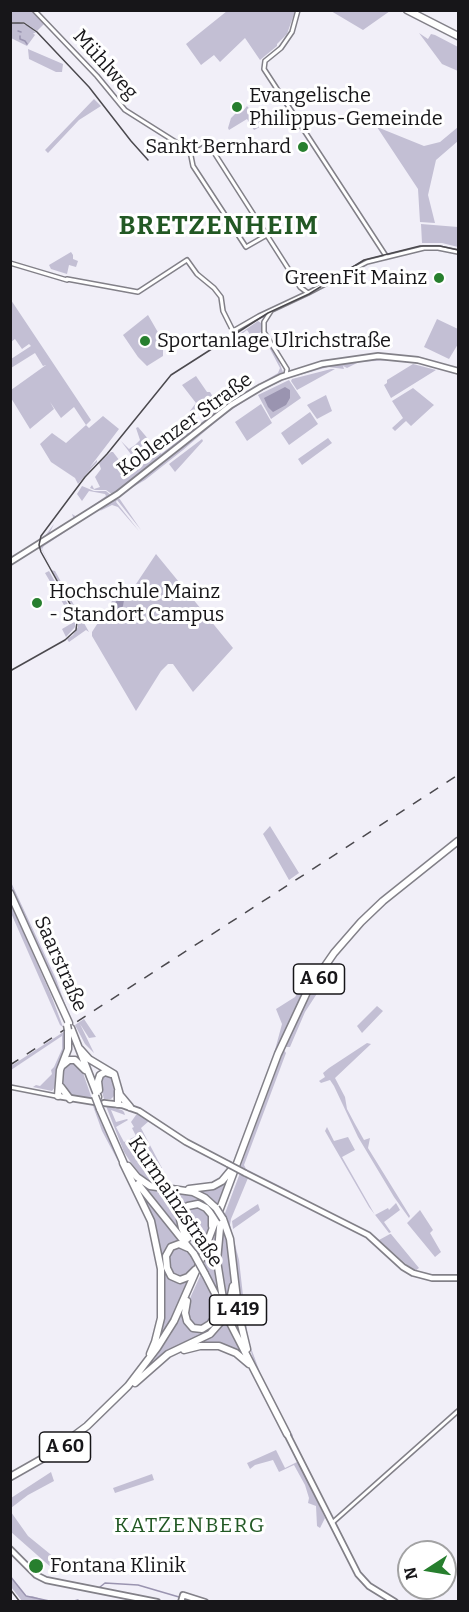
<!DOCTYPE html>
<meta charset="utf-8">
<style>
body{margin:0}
#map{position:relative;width:469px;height:1612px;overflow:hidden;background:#f1eff8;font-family:Bitter,serif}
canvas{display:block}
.frame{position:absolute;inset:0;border:12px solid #171619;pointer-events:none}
.north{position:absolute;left:397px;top:1540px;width:60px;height:60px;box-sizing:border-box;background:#fff;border:2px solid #a2a2a3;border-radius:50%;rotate:258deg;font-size:16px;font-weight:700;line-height:24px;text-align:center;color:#171619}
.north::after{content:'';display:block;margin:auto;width:21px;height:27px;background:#277f2e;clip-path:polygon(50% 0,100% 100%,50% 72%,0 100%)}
</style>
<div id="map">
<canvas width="469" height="1612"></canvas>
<div class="frame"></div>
<div class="north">N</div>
</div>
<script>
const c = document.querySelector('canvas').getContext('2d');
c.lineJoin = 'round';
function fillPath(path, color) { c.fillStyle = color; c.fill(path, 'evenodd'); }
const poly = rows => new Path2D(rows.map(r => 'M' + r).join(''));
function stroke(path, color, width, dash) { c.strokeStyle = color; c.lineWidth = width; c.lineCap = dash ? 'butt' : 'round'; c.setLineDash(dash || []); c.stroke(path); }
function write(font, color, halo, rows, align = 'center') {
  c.font = font + ' Bitter,serif'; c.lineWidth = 6; c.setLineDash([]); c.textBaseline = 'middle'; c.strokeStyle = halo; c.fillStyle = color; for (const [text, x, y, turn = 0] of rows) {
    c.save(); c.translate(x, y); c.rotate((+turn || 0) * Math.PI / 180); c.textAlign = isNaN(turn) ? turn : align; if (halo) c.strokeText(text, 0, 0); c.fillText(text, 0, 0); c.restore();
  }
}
const green = poly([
 [30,10,45,23,37,31,24,22,11,22,11,12,12,11],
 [227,11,227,10,295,11,287,34,277,44,277,46,260,60,245,38,220,62,214,55,201,65,186,44],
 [321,11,390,11,363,30,331,11],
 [18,22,29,26,36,33,33,33,35,35,27,46,11,38,11,23],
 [419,33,428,39,431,34,435,35,458,47,458,71,442,64],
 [28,49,63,64,62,72,56,72,29,59],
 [94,99,101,106,79,120,48,153,45,150],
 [247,106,254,114,256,113,264,125,254,130,247,119,229,130,228,128,231,118,236,113,243,111],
 [377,127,424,146,440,142,458,127,458,141,436,160,428,195,435,223,420,222,418,189],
 [421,224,458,227,458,247,442,243,422,243],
 [71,252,73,255,73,259,78,261,76,267,69,265,67,274,51,269,49,265],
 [11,300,91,420,86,425,89,428,103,416,119,429,90,467,97,460,97,462,78,484,75,478,51,462,40,444,52,433,66,443,86,425,74,407,61,418,50,402,54,409,30,429,11,398,11,390,46,365,43,366,35,353,11,368,11,359,31,346,29,344,22,349,15,339,11,342],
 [148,315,163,341,163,356,147,366,138,357,123,335],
 [437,319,458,329,458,344,449,359,424,347],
 [258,321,261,323,264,335,278,359,283,372,282,375,259,387,113,495,106,490,95,490,90,488,92,485,94,489,100,487,95,477,101,469,99,463,111,452,113,452,123,465,133,457,121,441,129,449,135,445,140,440,136,428,138,427,161,454,207,418,200,408,193,413,190,411,196,403,182,385,196,376,207,392,210,392,221,410,223,406,278,373,280,368,261,332,243,342,239,338,243,341,246,339,244,335,247,338,251,336,247,330,239,336,238,335],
 [378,358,391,360,359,362,347,368,343,366,344,369,328,367,286,379,255,394,224,415,183,450,145,480,121,494,165,462,235,405,265,387,289,376,330,363],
 [413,364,436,370,391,398,384,385,387,383,387,380],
 [331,369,335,369,297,390,291,381,292,379],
 [289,380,301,398,271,419,258,395],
 [413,388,434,405,411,426,406,421,395,431,392,428,403,418,392,401],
 [326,395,332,411,317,419,307,405],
 [261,404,272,423,247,441,235,422],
 [310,412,318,424,289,445,281,433],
 [328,438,332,443,302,465,298,459],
 [202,439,203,441,175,472,169,464],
 [82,486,94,491,106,491,112,496,42,540,54,524,50,532,51,534,74,520,72,514,77,517,106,496,105,494,89,491,82,501,77,494],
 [113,498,109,503,119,498,141,530,117,500,116,502,139,531,118,507,112,505,100,511,103,507,44,546,42,549,51,567,40,546],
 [156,554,233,648,193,692,173,664,168,664,161,671,136,711,92,636,92,632,121,587,128,596],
 [51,570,55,571,89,632,86,630,69,642,67,639,73,635,78,627,78,617],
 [49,571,75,617,75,627,66,637,62,629,74,622,45,573],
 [270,826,299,873,289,880,263,834],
 [10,880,56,979,69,1015,11,886],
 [11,904,51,995,63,1027,60,1025,11,913],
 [324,962,300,1001,272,1061,282,1024,276,1009,295,997,307,979],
 [325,972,318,992,305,1012,290,1047,286,1047,301,1011],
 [377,1006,383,1011,362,1033,357,1026],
 [84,1019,96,1037,89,1038,80,1024,94,1053,85,1044,75,1025],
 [65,1031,67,1039,58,1083,52,1091,33,1087,36,1085,40,1086,52,1074,51,1070,54,1067,62,1049,62,1036,11,1070,11,1066],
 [367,1043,371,1044,335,1078,345,1097,347,1109,355,1124,364,1140,370,1138,368,1148,410,1216,409,1218,394,1197,358,1137,334,1086,330,1080,321,1083,319,1081,325,1077,323,1073,329,1068],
 [284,1050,286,1053,244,1165,246,1169,290,1191,290,1194,240,1168],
 [71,1061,81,1067,92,1099,72,1095,63,1087,62,1071,64,1066],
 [102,1075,112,1076,114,1080,116,1094,111,1099,104,1099,100,1085],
 [95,1105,116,1154,145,1209,150,1229,137,1197,102,1131,93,1106],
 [106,1106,122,1110,124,1112,125,1115,111,1110,116,1122,127,1119,128,1120,116,1127,124,1142,136,1136,132,1128,134,1127,131,1122,136,1115,138,1114,149,1121,141,1128,162,1168,162,1174,157,1175,158,1179,161,1182,179,1187,156,1185,139,1175,124,1152],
 [327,1127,334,1141,348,1137,355,1150,342,1157,375,1215,388,1208,389,1210,396,1203,400,1210,384,1222,391,1232,389,1233,369,1207,329,1138,325,1131],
 [232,1171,214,1222,203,1205,182,1211,186,1239,131,1175,142,1183,192,1191,205,1190],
 [240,1173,248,1178,231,1219,230,1225,239,1260,248,1340,264,1383,287,1429,293,1435,292,1439,290,1438,255,1365,243,1325,231,1237,224,1216],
 [138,1188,187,1245,168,1249,170,1277,190,1277,177,1310,151,1355,161,1325,161,1255],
 [258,1204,260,1210,233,1229,232,1221],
 [196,1205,209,1213,211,1226,200,1256,181,1222,186,1209],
 [420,1210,433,1230,430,1233,441,1252,435,1257,407,1223],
 [220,1221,217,1289,205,1266,202,1273,213,1296,215,1306,215,1315,203,1328,190,1325,187,1320,187,1305,201,1274],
 [223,1223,228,1238,232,1277,228,1307,218,1262],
 [390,1234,391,1234,419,1268,415,1271,407,1265,379,1240],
 [178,1245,187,1249,197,1263,185,1278,174,1278,167,1263,167,1254],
 [217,1302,224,1316,221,1322,200,1338,147,1370,171,1334,184,1308,188,1325,208,1327],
 [226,1319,249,1362,228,1348,191,1345,208,1338,218,1330],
 [276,1450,285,1468,297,1462,300,1464,325,1518,320,1528,317,1526,316,1506,308,1503,309,1498,305,1485,294,1465,279,1472,273,1460,255,1465,250,1469,247,1463],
 [51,1472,54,1481,28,1495,11,1508,11,1498],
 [152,1474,154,1480,115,1493,113,1488],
 [11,1512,28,1536,55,1558,53,1569,11,1532],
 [11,1576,26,1597,32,1596,48,1601,22,1601,11,1587]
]);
const water = poly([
 [285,387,290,390,290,398,286,405,273,412,268,407,264,398],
 [120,596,124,600,123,606,115,620,105,623,105,617]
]);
const stream = poly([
 [18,31,21,32],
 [20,36,20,39,25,41,27,44],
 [10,1576,26,1596,54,1602],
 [100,1587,105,1583,138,1585,179,1597],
 [185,1599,192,1602],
 [70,1602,78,1600]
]);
const minor = poly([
 [34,10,97,76,125,110,190,151],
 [298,10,292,32,281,48,265,61,264,69,386,256],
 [190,151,206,140,300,287,308,293],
 [190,151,193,166,246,247,267,235],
 [10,263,67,280],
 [67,279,138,292,187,260,197,274,214,288,221,297,223,311,233,331,259,316,308,293,367,262,424,248,438,248,458,252],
 [271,311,264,322,264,332,287,369,286,375],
 [10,1087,56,1096],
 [332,1523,458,1411]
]);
const major = poly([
 [10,562,118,494,231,405,261,387,281,377,322,364,378,356,418,360,458,371],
 [58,1096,95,1102],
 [104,1103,122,1105,139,1111,186,1142,228,1164],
 [245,1173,368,1235,403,1267,413,1273,432,1278,458,1278],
 [287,1434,358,1574,369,1586,395,1602],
 [10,1549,36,1575,46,1580,157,1602],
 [181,1602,183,1595,205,1602]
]);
const highway = poly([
 [407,10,458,36],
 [10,893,69,1023],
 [71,1028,98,1097],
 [80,1049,89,1059,114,1074,120,1095,130,1107],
 [63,1065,69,1060,75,1060,85,1070],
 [61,1087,70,1099],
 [99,1090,98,1081,100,1075,105,1072,111,1074],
 [118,1091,118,1104],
 [58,1096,60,1070,68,1049,68,1030],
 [100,1109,125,1166],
 [123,1163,151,1221,161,1269,161,1318,155,1342,150,1354],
 [128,1166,137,1177,150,1186,193,1192,205,1198,216,1208],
 [138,1184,194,1254],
 [189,1189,213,1186,222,1181,232,1169],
 [221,1217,217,1261,224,1305],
 [223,1219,230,1239,239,1316,247,1349],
 [187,1239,182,1228,180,1219,184,1210,188,1206,198,1204,206,1208,212,1215,212,1226],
 [188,1248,179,1244,171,1247,166,1256,167,1268,171,1276,180,1280,188,1277,195,1270],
 [205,1274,287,1434],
 [187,1301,185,1313,187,1321,193,1328,202,1329,210,1324,215,1317,216,1298],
 [228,1309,233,1286],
 [184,1350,200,1346,219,1346,236,1353,249,1364],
 [135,1383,168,1354,210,1334,225,1317],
 [10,1477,47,1456,87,1426,128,1386,157,1348,174,1321,200,1262,278,1054,307,992,334,953,361,922,383,901,458,841]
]);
const tram = poly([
 [10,23,24,23,37,32,89,87,131,141,148,160],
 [10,671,65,640,76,630,77,622,75,613,41,552,39,545,41,536,85,477,107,454,171,375,268,313,309,294,364,260,420,246,440,246,458,250],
 [10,1589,20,1602]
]);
const rail = poly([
 [10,1065,458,775]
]);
const majorBridge = poly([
 [228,1164,245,1173]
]);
const highwayBridge = poly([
 [67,1025,68,1030],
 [95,1096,100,1109],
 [216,1208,223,1219],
 [194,1254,205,1274]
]);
const markers = [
 [237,107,6,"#277f2e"],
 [303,147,6,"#277f2e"],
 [439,278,6,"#277f2e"],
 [145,341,6,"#277f2e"],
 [37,603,6,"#277f2e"],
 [36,1566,8,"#277f2e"]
];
const shields = [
 [319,979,51],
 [238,1310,57],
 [65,1447,51]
];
const shieldNames = [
 ["A 60",319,979],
 ["L 419",238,1310],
 ["A 60",65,1447]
];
const streetNames = [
 ["Mühlweg",105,65,48],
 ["Koblenzer Straße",185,425,-36],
 ["Saarstraße",60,964,66],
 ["Kurmainzstraße",175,1202,56]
];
const poiNames = [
 ["Evangelische",249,96],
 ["Philippus-Gemeinde",249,119],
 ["Sankt Bernhard",291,147,"right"],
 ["GreenFit Mainz",427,278,"right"],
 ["Sportanlage Ulrichstraße",157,341],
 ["Hochschule Mainz",49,592],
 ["- Standort Campus",49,615],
 ["Fontana Klinik",50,1566]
];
const neighbourhoodNames = [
 ["KATZENBERG",190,1526]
];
const districtNames = [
 ["BRETZENHEIM",219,227]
];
fillPath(green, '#c3bfd4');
fillPath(water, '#9a94b0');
stroke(stream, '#9a94b0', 1.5);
stroke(minor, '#828088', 6);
stroke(major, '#828088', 8);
stroke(highway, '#828088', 9);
stroke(minor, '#fff', 3);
stroke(major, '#fff', 4.5);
stroke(highway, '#fff', 6);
stroke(tram, '#4b494e', 1.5);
stroke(rail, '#4b494e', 1.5, [10, 10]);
stroke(majorBridge, '#828088', 8, []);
stroke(highwayBridge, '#828088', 9, []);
stroke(majorBridge, '#fff', 4.5);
stroke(highwayBridge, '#fff', 6);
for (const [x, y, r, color] of markers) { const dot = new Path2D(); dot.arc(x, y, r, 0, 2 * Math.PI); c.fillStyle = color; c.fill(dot); stroke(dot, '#fff', 2); }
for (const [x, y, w] of shields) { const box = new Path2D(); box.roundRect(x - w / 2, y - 15, w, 30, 4.5); c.fillStyle = '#fff'; c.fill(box); stroke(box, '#171619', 1.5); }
write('bold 18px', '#171619', null, shieldNames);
write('20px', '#171619', '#fff', streetNames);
write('20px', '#171619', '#fff', poiNames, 'left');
c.letterSpacing = '1.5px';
write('21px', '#225824', '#fff', neighbourhoodNames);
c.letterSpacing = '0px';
c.letterSpacing = '1.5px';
write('bold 26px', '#225824', '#fff', districtNames);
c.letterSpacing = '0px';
</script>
